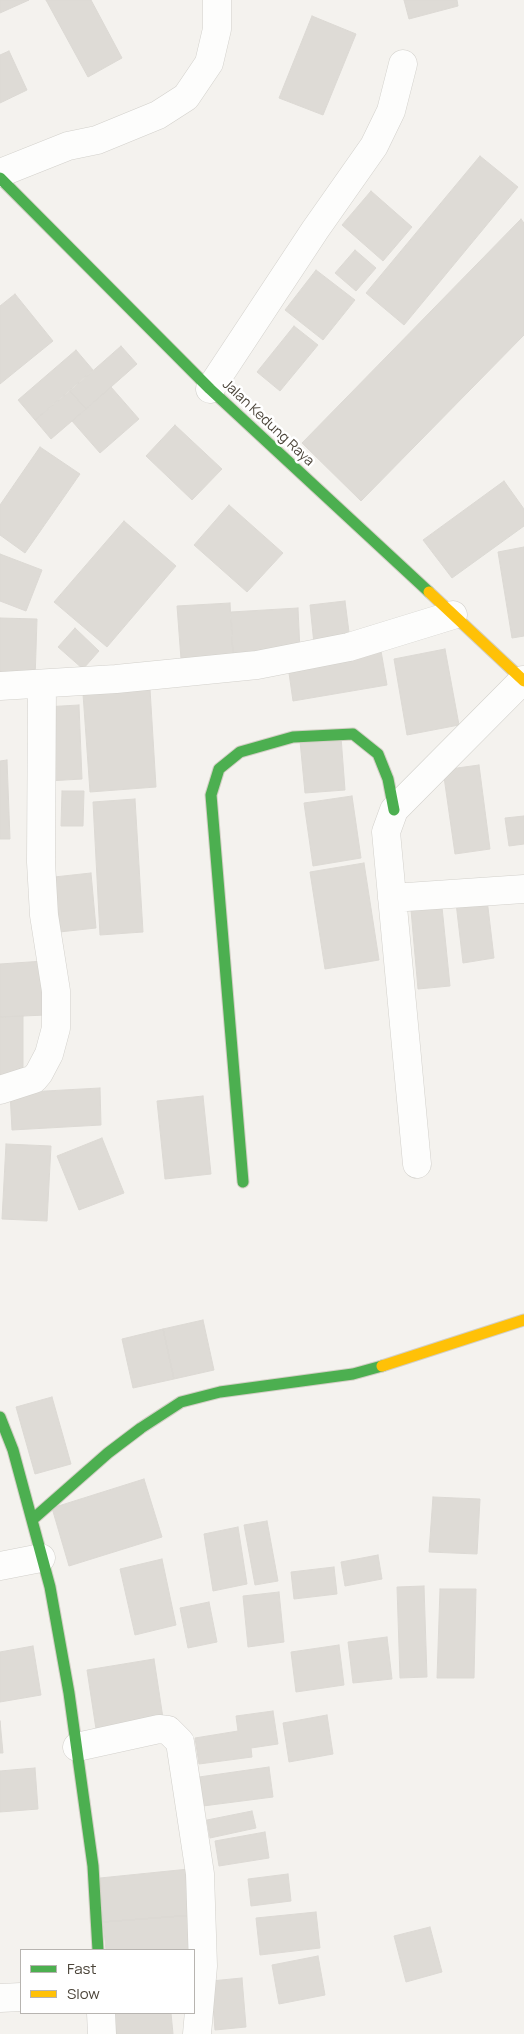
<!DOCTYPE html>
<style>
body{margin:0}
#map{position:relative;width:524px;height:2034px;overflow:hidden;background:#f4f2ee;font-family:Manrope,sans-serif}
canvas{display:block}
.legend{position:absolute;left:20px;top:1949px;width:175px;height:65px;box-sizing:border-box;background:#fff;border:1px solid #b7b4b0;margin:0;padding:6px 9px;list-style:none;font-size:15px;color:#4b4439}
.legend li{display:flex;align-items:center;gap:10px;height:25px}
.legend b{width:25px;border:1px solid #b7b4b0}
</style>
<div id="map">
<canvas width="524" height="2034"></canvas>
<ul class="legend">
<li><b style="height:6px;background:#4caf50"></b>Fast</li>
<li><b style="height:6px;background:#ffc107"></b>Slow</li>
</ul>
</div>
<script>
const c = document.querySelector('canvas').getContext('2d');
c.lineJoin = 'round';
function fillPath(path, color) { c.fillStyle = color; c.fill(path, 'evenodd'); }
const poly = rows => new Path2D(rows.map(r => 'M' + r).join(''));
function stroke(path, color, width, dash) { c.strokeStyle = color; c.lineWidth = width; c.lineCap = dash ? 'butt' : 'round'; c.setLineDash(dash || []); c.stroke(path); }
function write(font, color, halo, rows, align = 'center') {
  c.font = font + ' Manrope,sans-serif'; c.lineWidth = 5; c.setLineDash([]); c.textBaseline = 'middle'; c.strokeStyle = halo; c.fillStyle = color; for (const [text, x, y, turn = 0] of rows) {
    c.save(); c.translate(x, y); c.rotate((+turn || 0) * Math.PI / 180); c.textAlign = isNaN(turn) ? turn : align; if (halo) c.strokeText(text, 0, 0); c.fillText(text, 0, 0); c.restore();
  }
}
const building = poly([
 [0,0,29,0,0,13,0,0],
 [46,0,91,0,122,58,88,77,46,0],
 [404,0,457,0,458,6,409,19,404,0],
 [312,16,356,34,323,115,279,98,312,16],
 [9,51,27,90,0,103,0,55,9,51],
 [480,156,518,187,404,325,366,293,480,156],
 [371,191,412,227,383,261,342,225,371,191],
 [521,219,524,223,524,335,361,501,302,443,521,219],
 [355,250,376,268,356,291,335,273,355,250],
 [316,270,355,300,323,340,285,310,316,270],
 [15,294,53,341,0,384,0,306,15,294],
 [294,326,318,345,280,391,257,372,294,326],
 [121,346,137,364,86,409,70,391,121,346],
 [76,350,93,370,35,420,18,400,76,350],
 [111,387,139,419,100,453,72,421,111,387],
 [70,391,86,409,51,439,35,420,70,391],
 [175,425,222,469,192,500,146,456,175,425],
 [40,447,80,474,25,553,0,535,0,505,40,447],
 [504,481,524,509,524,526,452,578,423,540,504,481],
 [229,505,283,553,247,592,194,545,229,505],
 [124,521,176,566,107,647,54,602,124,521],
 [524,547,524,636,512,638,498,552,524,547],
 [0,554,42,570,26,611,0,601,0,554],
 [345,601,350,640,314,644,310,605,345,601],
 [230,603,233,656,181,659,177,606,230,603],
 [298,608,300,651,233,656,231,612,298,608],
 [0,618,37,619,35,680,0,679,0,618],
 [75,628,99,651,83,669,58,647,75,628],
 [445,649,459,725,407,735,394,659,445,649],
 [381,651,387,685,293,701,288,666,381,651],
 [150,689,156,787,90,792,83,694,150,689],
 [79,705,82,779,48,781,44,707,79,705],
 [341,737,345,790,305,793,300,741,341,737],
 [7,760,10,839,0,839,0,761,7,760],
 [479,765,490,849,455,854,443,770,479,765],
 [62,791,84,791,83,826,61,826,62,791],
 [352,796,361,858,313,866,304,803,352,796],
 [135,799,143,932,100,935,93,802,135,799],
 [524,816,524,844,509,846,505,818,524,816],
 [364,863,379,960,325,969,310,872,364,863],
 [91,873,96,928,50,933,45,878,91,873],
 [487,899,494,958,463,963,456,903,487,899],
 [442,907,450,986,418,989,411,910,442,907],
 [44,961,46,1015,0,1017,0,964,44,961],
 [23,1016,23,1073,0,1075,0,1017,23,1016],
 [100,1088,101,1125,12,1130,10,1093,100,1088],
 [203,1096,211,1174,165,1179,157,1101,203,1096],
 [102,1138,124,1193,79,1210,57,1156,102,1138],
 [6,1144,51,1146,47,1221,2,1219,6,1144],
 [203,1320,214,1370,174,1379,163,1329,203,1320],
 [163,1329,174,1379,133,1388,122,1339,163,1329],
 [52,1397,71,1464,35,1474,16,1407,52,1397],
 [144,1479,162,1537,69,1566,52,1508,144,1479],
 [433,1497,480,1499,477,1554,429,1552,433,1497],
 [267,1521,278,1581,255,1585,244,1525,267,1521],
 [238,1527,247,1584,213,1591,204,1534,238,1527],
 [378,1555,382,1579,345,1586,341,1562,378,1555],
 [162,1559,176,1625,135,1635,120,1569,162,1559],
 [334,1567,337,1594,294,1599,291,1572,334,1567],
 [424,1586,427,1677,400,1678,397,1587,424,1586],
 [440,1589,476,1589,474,1678,437,1678,440,1589],
 [279,1592,284,1642,248,1647,243,1596,279,1592],
 [209,1602,217,1642,188,1648,180,1608,209,1602],
 [387,1637,392,1679,353,1683,348,1642,387,1637],
 [339,1645,344,1685,296,1692,291,1652,339,1645],
 [33,1646,41,1695,0,1702,0,1652,33,1646],
 [154,1659,163,1718,96,1729,87,1670,154,1659],
 [273,1711,278,1744,251,1748,252,1757,199,1764,195,1738,238,1731,236,1716,273,1711],
 [327,1715,333,1754,289,1762,283,1723,327,1715],
 [0,1721,3,1753,0,1753,0,1721],
 [269,1767,273,1797,203,1806,199,1777,269,1767],
 [35,1768,38,1809,0,1812,0,1771,35,1768],
 [252,1811,256,1828,210,1838,207,1820,252,1811],
 [265,1832,269,1858,219,1866,215,1841,265,1832],
 [189,1869,193,1915,103,1922,100,1878,189,1869],
 [288,1874,291,1901,251,1906,248,1879,288,1874],
 [316,1912,320,1948,260,1955,256,1918,316,1912],
 [193,1915,194,1950,106,1950,103,1922,193,1915],
 [430,1927,442,1972,406,1982,394,1936,430,1927],
 [318,1956,325,1995,279,2004,272,1965,318,1956],
 [242,1978,246,2027,215,2030,211,1981,242,1978],
 [110,2013,171,2013,173,2034,112,2034,110,2013]
]);
const street = poly([
 [0,173,68,146,97,140,158,115,186,97,209,63,217,29,217,0],
 [210,389,315,230,374,146,391,111,403,64],
 [0,686,116,679,257,665,349,647,453,615],
 [392,898,524,889],
 [0,1090,34,1079,39,1073,49,1054,56,1028,56,991,44,915,41,862,42,684],
 [417,1164,386,832,394,810,523,680],
 [0,1566,41,1558],
 [77,1747,159,1729,168,1730,180,1742,200,1874,203,1966,197,2034],
 [0,1998,21,1997],
 [101,2013,102,2034]
]);
const fast = poly([
 [0,178,210,389,429,592],
 [243,1182,211,795,219,769,240,752,293,737,353,734,378,754,388,779,394,810],
 [0,1417,13,1450,50,1587,69,1693,93,1866,98,1950],
 [33,1519,108,1453,141,1428,181,1402,220,1392,353,1374,382,1366]
]);
const slow = poly([
 [429,592,524,681],
 [382,1366,524,1320]
]);
const streetNames = [
 ["Jalan Kedung Raya",268,423,43]
];
fillPath(building, '#dedbd6');
stroke(building, '#dcd9d4', 1);
stroke(street, '#d2d0cb', 29);
stroke(fast, '#d3cfc5', 13);
stroke(slow, '#d3cfc5', 13);
stroke(street, '#fdfdfc', 28);
stroke(fast, '#4caf50', 11);
stroke(slow, '#ffc107', 11);
write('14px', '#4b4439', '#fff', streetNames);
</script>
